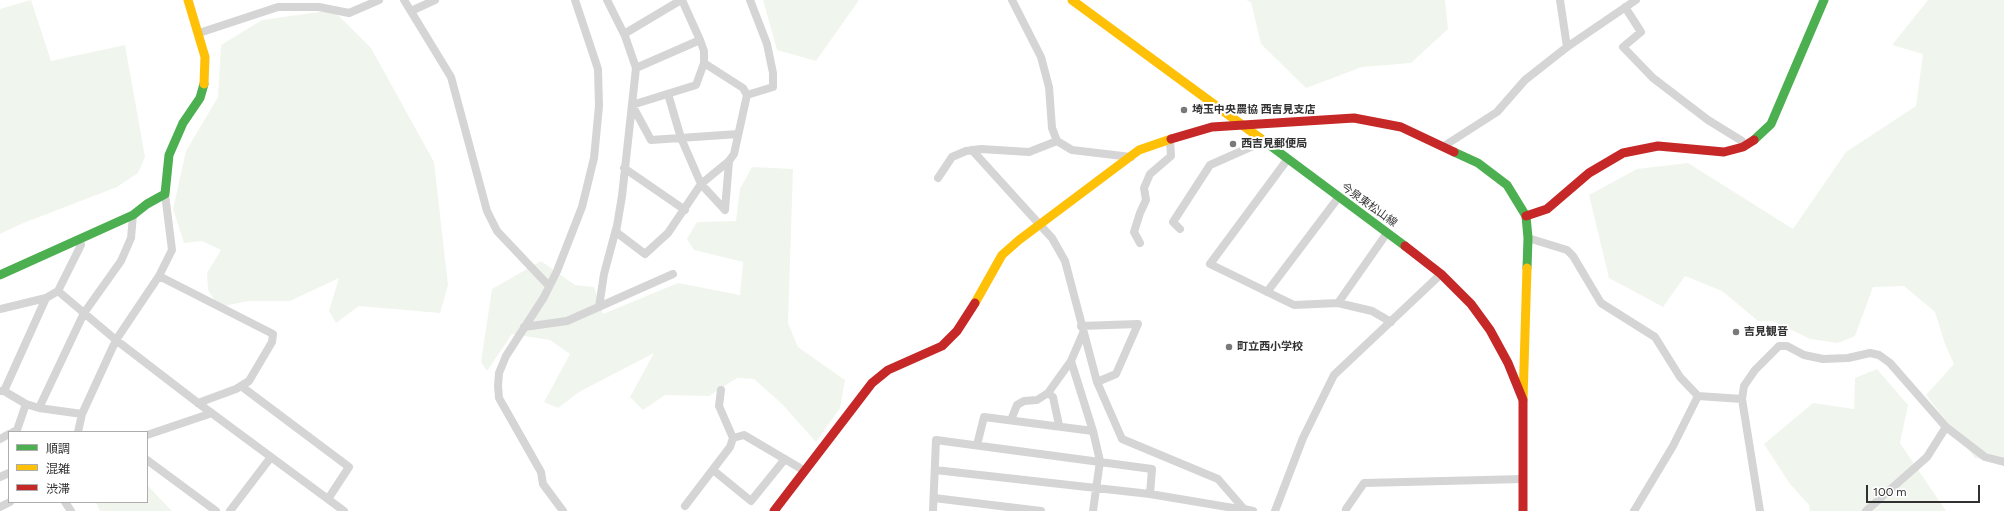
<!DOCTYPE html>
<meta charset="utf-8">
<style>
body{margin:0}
#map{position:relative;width:2004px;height:511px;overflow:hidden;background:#fff;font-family:Figtree,"Noto Sans JP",sans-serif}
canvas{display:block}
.legend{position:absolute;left:8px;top:431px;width:140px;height:72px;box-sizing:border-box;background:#fff;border:1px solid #adadad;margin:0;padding:5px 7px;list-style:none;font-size:12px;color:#313131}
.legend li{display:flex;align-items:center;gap:8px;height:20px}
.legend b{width:20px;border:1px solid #adadad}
.scale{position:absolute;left:1866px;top:485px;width:114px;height:18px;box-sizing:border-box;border:2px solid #313131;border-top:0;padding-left:5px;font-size:12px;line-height:14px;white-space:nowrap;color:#313131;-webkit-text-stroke:3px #fff;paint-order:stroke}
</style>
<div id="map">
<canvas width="2004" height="511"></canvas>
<ul class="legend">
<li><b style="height:5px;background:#4caf50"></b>順調</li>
<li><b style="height:5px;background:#ffc107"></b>混雑</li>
<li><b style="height:5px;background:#c62828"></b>渋滞</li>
</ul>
<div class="scale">100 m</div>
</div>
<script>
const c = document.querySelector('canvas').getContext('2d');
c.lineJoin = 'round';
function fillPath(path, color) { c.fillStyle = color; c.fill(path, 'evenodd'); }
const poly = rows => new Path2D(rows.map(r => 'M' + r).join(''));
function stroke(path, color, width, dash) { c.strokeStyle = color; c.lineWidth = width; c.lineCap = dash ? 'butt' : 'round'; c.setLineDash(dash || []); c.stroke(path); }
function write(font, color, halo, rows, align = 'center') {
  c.font = font + ' Figtree,"Noto Sans JP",sans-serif'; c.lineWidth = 4; c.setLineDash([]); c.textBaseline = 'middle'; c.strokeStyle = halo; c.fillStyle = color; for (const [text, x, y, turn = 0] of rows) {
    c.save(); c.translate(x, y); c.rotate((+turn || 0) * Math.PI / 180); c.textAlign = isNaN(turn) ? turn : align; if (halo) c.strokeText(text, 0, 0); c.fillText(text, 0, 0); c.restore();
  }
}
const green = poly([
 [31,0,51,61,125,45,145,157,138,173,117,187,21,224,0,234,0,9],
 [763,0,859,0,816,61,777,50],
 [1246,0,1445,0,1448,29,1411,63,1362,67,1306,88,1261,44,1251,2],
 [1928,0,2004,0,2004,463,1975,458,1926,395,1954,364,1945,344,1935,312,1904,286,1873,287,1855,336,1838,343,1810,339,1773,321,1758,321,1722,291,1685,276,1663,307,1609,278,1589,195,1637,169,1688,163,1793,229,1846,152,1916,106,1923,54,1892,45],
 [333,10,371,48,434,162,448,285,440,313,359,306,336,323,329,311,339,278,290,301,248,301,219,307,208,290,207,273,221,250,202,241,184,243,173,209,186,151,218,97,221,45,262,20],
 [752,167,793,169,788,323,798,347,845,380,840,408,816,442,782,404,754,379,737,378,709,396,665,395,643,410,630,397,654,353,579,392,558,408,544,402,570,354,550,340,512,334,487,371,481,362,492,289,541,261,575,285,594,287,603,314,678,283,740,295,743,262,694,250,687,239,697,222,736,221,740,189],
 [1877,369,1908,405,1900,443,1946,511,1810,511,1809,505,1790,484,1764,444,1813,403,1854,409,1855,378],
 [147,485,172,511,100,511,96,502,147,502]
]);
const street = poly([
 [404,0,451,77,487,211,497,231,549,286],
 [607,0,625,36,636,68,622,196,616,232,645,254,668,233,701,184,729,161,734,154,747,95,743,88,704,63],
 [1012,0,1041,57,1049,87,1052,128,1057,141,1072,150,1131,157],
 [1560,0,1567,47],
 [1625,7,1641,32,1623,47,1653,78,1708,120,1742,141,1743,147],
 [411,11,435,0],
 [199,33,278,7,319,7,349,13,379,0],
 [624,34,681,0],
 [636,68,700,40],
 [668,94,681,138,701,184,725,210,729,161],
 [747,95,773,87,773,73,767,44,750,0],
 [632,105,696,85,704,63,704,51,700,40,682,0],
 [632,105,651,140,738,134],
 [1444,146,1497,112,1525,80,1567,47,1636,0],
 [972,150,1040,225,1052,238,1065,261,1097,382,1122,439,1218,479,1244,509,1253,511],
 [1287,160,1210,264,1294,305,1338,303,1372,311,1391,322],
 [624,168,685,210],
 [938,178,952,157,966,151,981,149,1029,152,1057,141],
 [1180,229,1173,222,1210,165,1262,142],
 [1528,238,1567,250,1573,256,1601,303,1655,337,1680,377,1698,396,1742,399],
 [1140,243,1134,232,1140,213,1146,200,1144,188,1150,174,1171,156,1170,140],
 [159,276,273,334,272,342,249,381,236,389,198,403],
 [58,291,116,340,198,403,344,511],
 [1267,292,1338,198],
 [1338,303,1387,233],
 [599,307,604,274,616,229],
 [0,309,46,298],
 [1081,326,1138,324,1116,374,1097,382],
 [524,327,567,321,673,274],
 [1071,361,1093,431,1100,461,1093,511],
 [241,386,349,467,328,499],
 [0,391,4,391,26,404,39,408,82,414],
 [4,391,46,298,58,291,81,245,80,240],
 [39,408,84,313,121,261,131,238,133,215],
 [1011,420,1017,405,1024,401,1037,400,1048,393],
 [1059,425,1053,397,1048,393,1071,361,1083,333],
 [13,432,17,430,26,404],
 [78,432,82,414,116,340,159,276,172,250,165,194],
 [147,435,212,413],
 [733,438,744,435,805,471],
 [0,439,9,434],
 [977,445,984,417,1093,431],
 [147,460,216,511],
 [713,470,751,501,785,459],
 [935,470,1150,494,1245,510],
 [0,477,9,473],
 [934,498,1041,511],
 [65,502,71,511],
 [685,506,730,447,733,438,719,406,721,390],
 [0,507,10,502],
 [1346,509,1364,483,1523,479],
 [230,511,271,457],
 [563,511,543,484,541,472,499,398,498,386,499,373,506,356,544,297,557,271,582,207,594,158,599,106,598,69,575,0],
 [933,511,936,440,1152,469,1150,494],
 [1275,511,1303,438,1334,375,1441,274],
 [1634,511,1673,446,1698,396],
 [1760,511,1742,399,1744,386,1755,370,1779,346,1787,346,1804,355,1823,359,1848,358,1870,353,1879,355,1890,363,1946,427,1985,457,2004,462],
 [1866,511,1927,457,1946,427]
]);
const fast = poly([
 [1260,138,1405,246],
 [1754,140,1771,124,1824,0],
 [1454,152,1478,163,1507,185,1526,216,1528,238,1527,268],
 [0,275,133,215,147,204,165,194,169,155,183,123,200,98,204,84]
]);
const slow = poly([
 [188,0,205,57,204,84],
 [1072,0,1260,138],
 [975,303,1002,255,1019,240,1139,150,1171,139],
 [1523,400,1527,268]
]);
const jam = poly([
 [1171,139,1212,127,1354,118,1401,127,1454,152],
 [1526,216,1547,209,1589,173,1623,153,1658,146,1724,152,1743,147,1754,140],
 [1405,246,1441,274,1471,304,1490,330,1508,363,1523,400,1523,511],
 [774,511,872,383,888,370,942,346,957,331,975,303]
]);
const markers = [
 [1184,110,4,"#797979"],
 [1233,144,4,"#797979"],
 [1736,332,4,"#797979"],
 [1229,347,4,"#797979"]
];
const poiNames = [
 ["埼玉中央農協 西吉見支店",1192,110],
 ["西吉見郵便局",1241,144],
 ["吉見観音",1744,332],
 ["町立西小学校",1237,347]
];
const streetNames = [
 ["今泉東松山線",1369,205,36]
];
fillPath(green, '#f0f6ed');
stroke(street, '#d5d5d5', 8);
stroke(fast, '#4caf50', 9);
stroke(slow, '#ffc107', 9);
stroke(jam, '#c62828', 9);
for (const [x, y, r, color] of markers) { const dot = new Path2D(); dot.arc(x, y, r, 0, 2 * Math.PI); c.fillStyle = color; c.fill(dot); stroke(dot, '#fff', 1.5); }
write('bold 11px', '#313131', '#fff', poiNames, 'left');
write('11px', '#313131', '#fff', streetNames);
</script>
